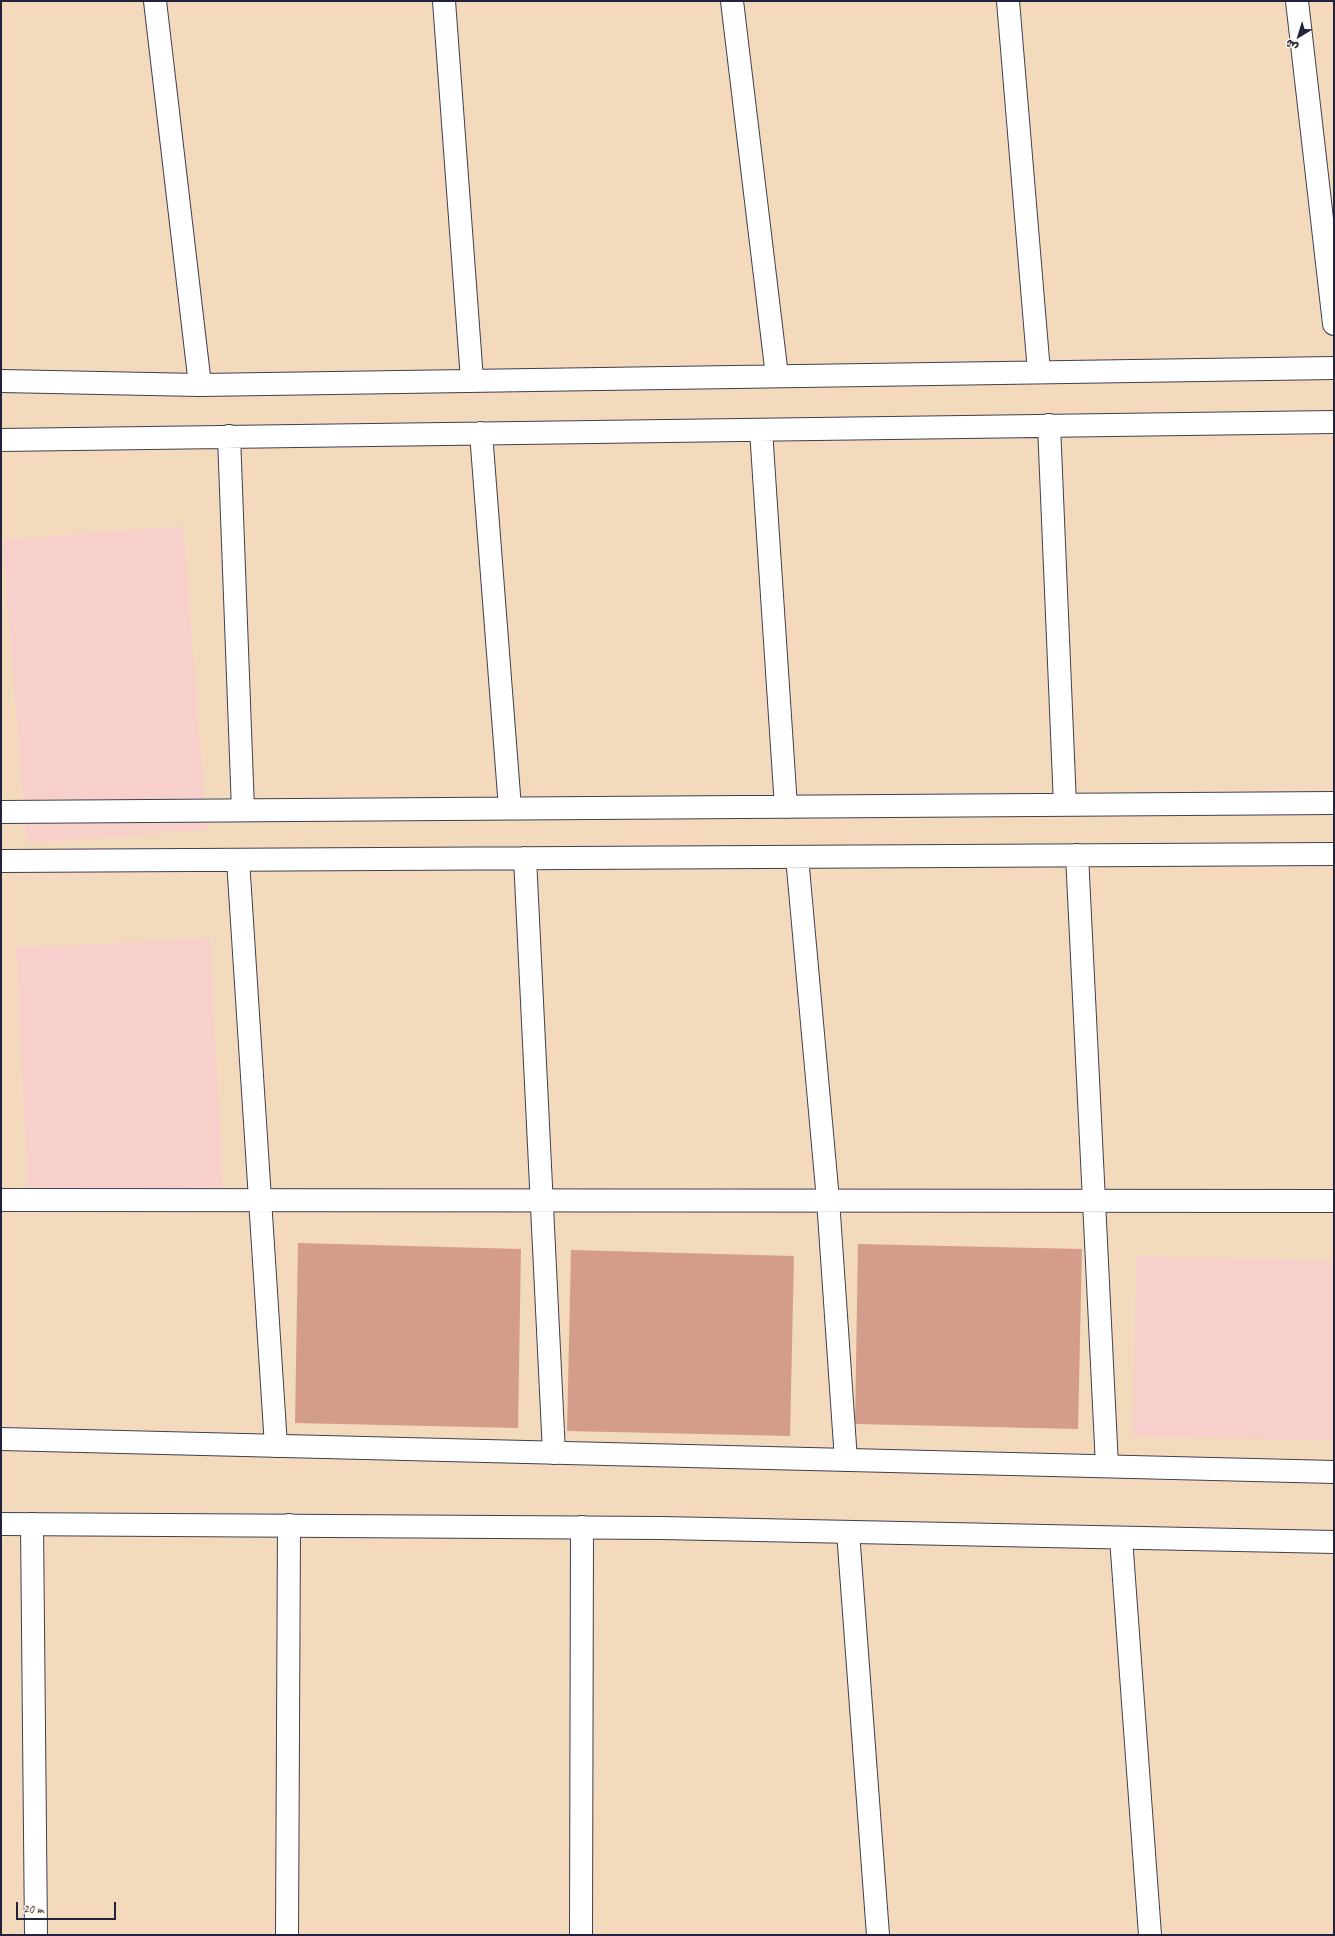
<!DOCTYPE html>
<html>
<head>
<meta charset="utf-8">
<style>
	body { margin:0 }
	#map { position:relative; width:1335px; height:1936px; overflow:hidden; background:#f4dabd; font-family:Caveat,"Playpen Sans Arabic",sans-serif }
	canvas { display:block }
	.frame { position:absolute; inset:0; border:2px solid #22223b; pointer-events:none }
	.north { position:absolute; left:1279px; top:16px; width:40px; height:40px; -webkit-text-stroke:3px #fcf5e5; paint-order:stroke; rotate:218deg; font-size:11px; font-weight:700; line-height:16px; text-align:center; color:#22223b }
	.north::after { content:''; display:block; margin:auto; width:14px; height:18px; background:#22223b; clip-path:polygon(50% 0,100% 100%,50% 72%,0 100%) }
	.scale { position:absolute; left:16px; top:1902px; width:100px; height:18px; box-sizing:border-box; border:2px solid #22223b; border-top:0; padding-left:5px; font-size:12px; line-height:14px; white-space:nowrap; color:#22223b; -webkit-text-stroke:3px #fcf5e5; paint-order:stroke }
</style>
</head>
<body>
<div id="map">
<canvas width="1335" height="1936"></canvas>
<div class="frame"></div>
<div class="north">ش</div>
<div class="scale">20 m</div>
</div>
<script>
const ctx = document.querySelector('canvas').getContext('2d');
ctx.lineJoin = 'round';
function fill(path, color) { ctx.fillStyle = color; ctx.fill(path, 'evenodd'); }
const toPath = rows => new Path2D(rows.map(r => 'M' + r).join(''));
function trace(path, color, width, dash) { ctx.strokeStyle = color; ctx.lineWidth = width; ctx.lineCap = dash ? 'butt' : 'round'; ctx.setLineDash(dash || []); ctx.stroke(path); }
fill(toPath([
	[183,526,207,830,27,843,2,540],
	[210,938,223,1188,28,1197,16,948],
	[1136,1256,1334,1261,1334,1441,1133,1436]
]), '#f7d0cb');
fill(toPath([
	[298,1243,521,1249,518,1428,295,1423],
	[858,1244,1082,1249,1078,1429,855,1424],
	[571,1250,794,1256,790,1436,567,1431]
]), '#d49d8b');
const street = toPath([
	[155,1,200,385],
	[444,1,472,380],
	[732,1,777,376],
	[1008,1,1039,372],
	[1297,1,1334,324],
	[1,381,200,385,1334,368],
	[1049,425,1065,805],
	[761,430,786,807],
	[481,433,510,808],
	[229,436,243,810],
	[1,440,1334,422],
	[1,812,1334,803],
	[1077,855,1107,1466],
	[797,857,828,1200,846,1460],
	[525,858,554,1453],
	[238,860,276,1446],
	[1,861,1334,854],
	[1,1200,1334,1201],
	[32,1524,36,1935],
	[848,1532,878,1935],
	[1121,1538,1150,1935],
	[287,1935,289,1525],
	[581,1935,582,1527]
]);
const secondary = toPath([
	[1,1439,1334,1472],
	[1,1524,662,1528,1334,1542]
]);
trace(street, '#423e4e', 24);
trace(secondary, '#423e4e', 24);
trace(street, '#fff', 22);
trace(secondary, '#fff', 22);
</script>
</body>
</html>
